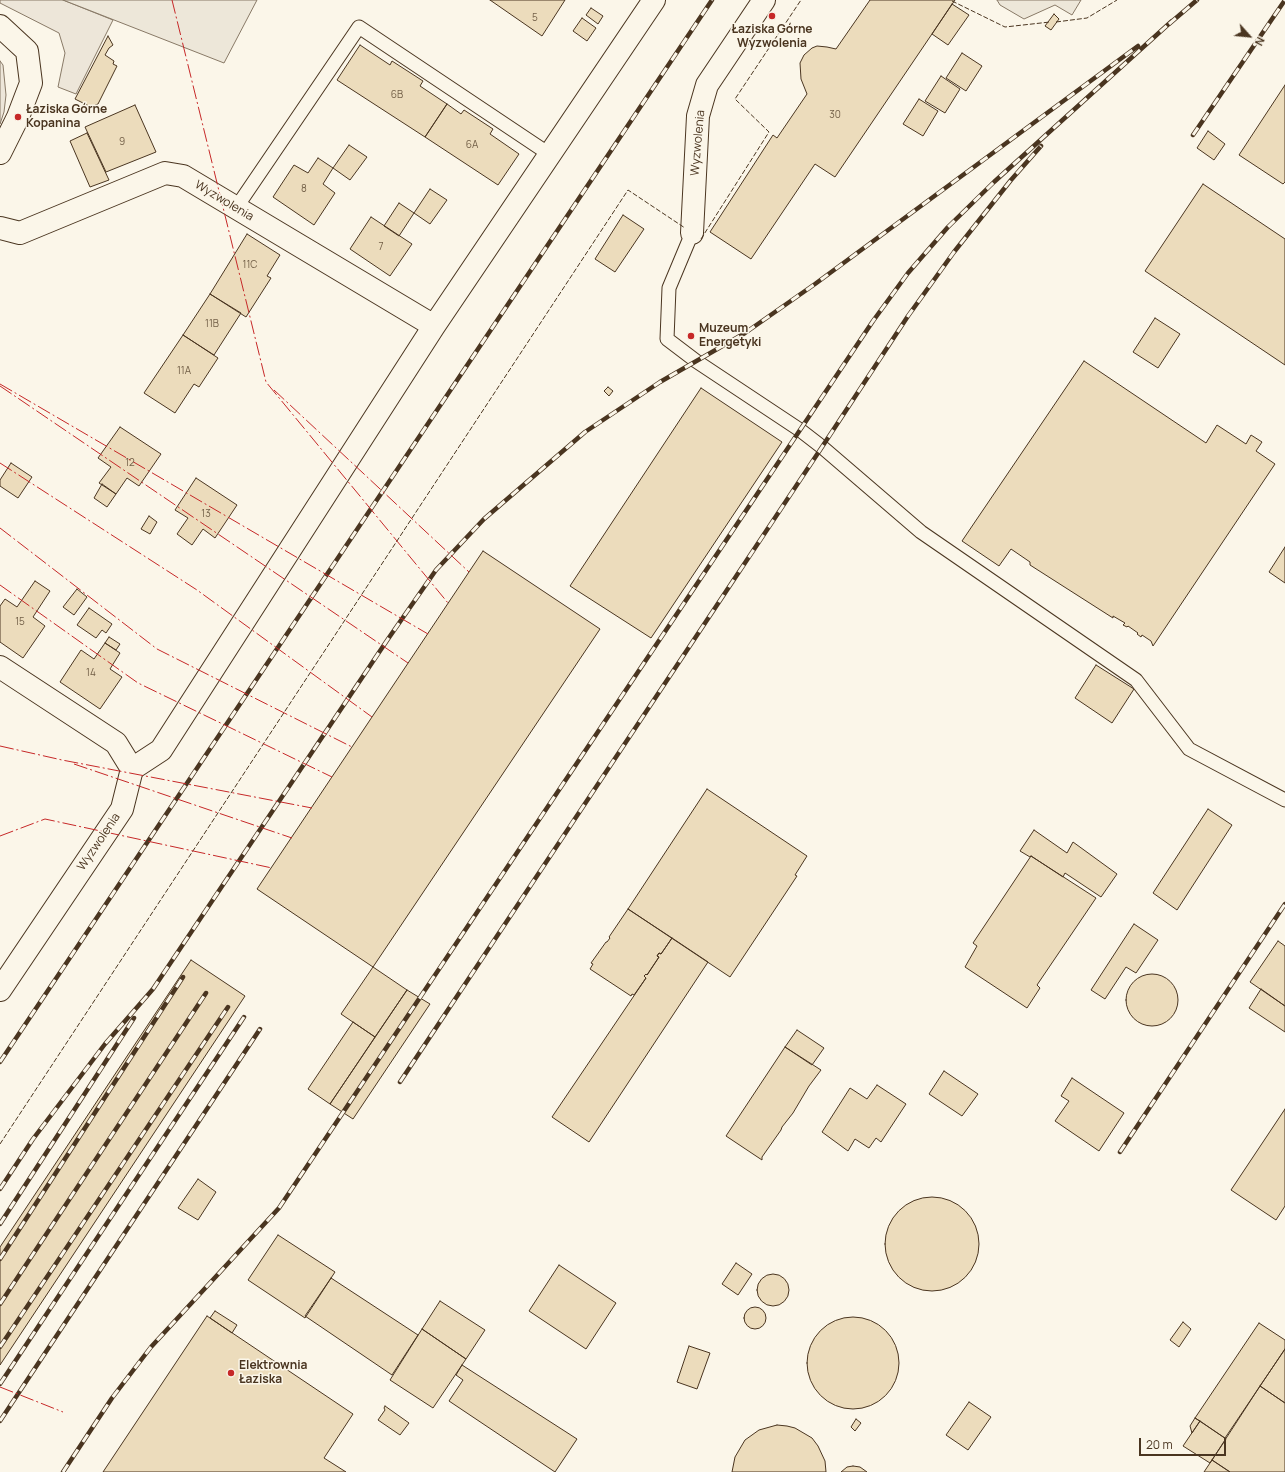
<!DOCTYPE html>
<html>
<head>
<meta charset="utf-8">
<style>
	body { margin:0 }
	#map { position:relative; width:1285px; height:1472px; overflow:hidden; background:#fbf6e9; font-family:Manrope,sans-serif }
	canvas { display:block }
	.north { position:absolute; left:1229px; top:16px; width:40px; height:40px; -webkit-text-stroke:3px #fbf6e9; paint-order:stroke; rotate:117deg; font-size:11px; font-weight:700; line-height:16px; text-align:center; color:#4a3520 }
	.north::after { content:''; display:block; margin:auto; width:14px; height:18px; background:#4a3520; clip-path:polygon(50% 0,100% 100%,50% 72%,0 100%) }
	.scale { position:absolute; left:1139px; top:1438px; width:87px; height:18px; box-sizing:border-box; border:2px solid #4a3520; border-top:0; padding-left:5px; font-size:12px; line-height:14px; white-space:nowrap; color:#4a3520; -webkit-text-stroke:3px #fbf6e9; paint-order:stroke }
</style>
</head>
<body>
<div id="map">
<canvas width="1285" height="1472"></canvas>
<div class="north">N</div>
<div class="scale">20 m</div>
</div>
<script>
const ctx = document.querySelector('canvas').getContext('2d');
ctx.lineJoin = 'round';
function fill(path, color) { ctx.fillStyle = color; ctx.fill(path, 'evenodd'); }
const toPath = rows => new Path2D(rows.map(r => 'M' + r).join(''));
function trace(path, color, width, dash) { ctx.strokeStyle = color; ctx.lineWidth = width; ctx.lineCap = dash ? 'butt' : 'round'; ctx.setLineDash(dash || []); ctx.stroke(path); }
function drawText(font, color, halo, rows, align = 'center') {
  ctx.font = font + ' Manrope,sans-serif'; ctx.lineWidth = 3; ctx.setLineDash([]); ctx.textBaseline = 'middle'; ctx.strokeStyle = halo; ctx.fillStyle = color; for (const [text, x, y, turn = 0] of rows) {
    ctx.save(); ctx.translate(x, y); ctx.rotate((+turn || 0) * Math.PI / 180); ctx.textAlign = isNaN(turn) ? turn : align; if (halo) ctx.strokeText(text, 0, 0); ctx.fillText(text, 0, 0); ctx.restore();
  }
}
const green = toPath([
	[0,0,63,0,113,20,76,94,58,87,65,53,59,33,0,3,0,0],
	[0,61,3,65,6,95,4,112,0,124,0,61]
]);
fill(green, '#ede6d9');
trace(green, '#887966', 1);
const parking = toPath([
	[63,0,257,0,224,63,63,0],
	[997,0,1081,0,1072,15,1055,5,1024,19,1000,5,997,0]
]);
fill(parking, '#ede7d9');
trace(parking, '#887966', 1);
const building = toPath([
	[490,0,565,0,542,36,490,0],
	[870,0,955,0,835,177,815,164,751,259,710,232,773,135,777,138,807,94,801,79,800,63,804,55,812,48,817,46,827,47,836,49,870,0],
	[952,4,969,15,948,45,932,34,952,4],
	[591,8,603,16,598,24,586,15,591,8],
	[1054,14,1059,19,1051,30,1045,26,1054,14],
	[582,18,596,28,587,41,573,31,582,18],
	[108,36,113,45,109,48,105,55,114,61,113,64,117,66,98,104,91,107,75,99,108,36],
	[360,45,390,65,392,61,423,81,420,86,447,104,425,137,337,80,360,45],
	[962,53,982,66,966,91,946,78,962,53],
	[941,76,960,89,945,113,925,101,941,76],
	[1285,85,1285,182,1283,184,1239,155,1285,85],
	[919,99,938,111,923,136,903,124,919,99],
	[447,104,461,114,464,110,493,129,490,134,519,154,498,185,425,137,447,104],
	[135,105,156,152,106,172,85,127,135,105],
	[1208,131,1225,144,1214,160,1197,148,1208,131],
	[87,133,109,180,90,187,70,141,87,133],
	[349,145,367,157,350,180,333,168,349,145],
	[318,158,333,168,323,184,335,193,314,225,273,197,294,165,308,173,318,158],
	[1203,184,1285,239,1285,365,1145,271,1203,184],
	[430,189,447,200,430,224,414,213,430,189],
	[399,203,414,213,399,236,384,226,399,203],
	[623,215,644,229,615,272,595,259,623,215],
	[371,217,412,244,390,276,350,249,371,217],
	[247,234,280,255,267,276,271,278,246,317,210,294,247,234],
	[210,294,241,313,214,355,183,335,210,294],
	[1155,318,1180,334,1158,368,1133,352,1155,318],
	[183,335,218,358,199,387,194,384,175,413,144,393,183,335],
	[1084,361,1206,443,1217,425,1246,444,1251,435,1262,442,1256,451,1275,464,1153,646,1151,641,1142,635,1141,637,1137,634,1138,633,1128,626,1127,627,1123,625,1125,623,1113,616,1113,618,1030,565,1030,562,1011,549,999,566,962,541,1084,361],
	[608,387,613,391,609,396,604,391,608,387],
	[701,388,782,442,651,638,570,586,701,388],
	[120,427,161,454,139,486,127,478,116,494,99,483,111,467,98,458,120,427],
	[11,463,32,477,18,498,0,486,0,480,11,463],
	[196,478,237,505,215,538,203,529,192,545,177,534,188,518,175,510,196,478],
	[102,484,116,494,107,507,94,498,102,484],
	[149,516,157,522,150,534,141,529,149,516],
	[1285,547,1285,583,1269,572,1285,547],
	[483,551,600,629,373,967,257,889,483,551],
	[35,581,50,591,33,617,45,626,23,658,0,642,0,606,5,599,17,607,35,581],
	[77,589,87,597,74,615,63,607,77,589],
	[89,608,112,624,106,633,102,630,96,638,77,625,89,608],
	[109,637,120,644,116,650,105,643,109,637],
	[105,643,120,653,110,669,122,677,100,709,60,682,81,650,94,659,105,643],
	[1096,665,1134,689,1112,723,1075,698,1096,665],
	[707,789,807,856,795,875,797,876,730,977,628,909,707,789],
	[1208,809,1232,825,1177,910,1153,893,1208,809],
	[1034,830,1067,853,1073,842,1117,874,1101,897,1065,873,1063,877,1031,856,1030,857,1020,851,1034,830],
	[1031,856,1096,898,1037,985,1040,988,1027,1008,965,967,977,946,973,943,1031,856],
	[628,909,672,938,661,954,659,953,657,956,659,957,647,975,646,974,644,976,646,978,634,995,632,994,631,996,590,969,593,964,591,963,606,942,607,942,610,938,609,937,628,909],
	[1134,924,1158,940,1136,973,1126,967,1105,999,1091,990,1134,924],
	[672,938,708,962,589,1142,552,1117,646,978,644,976,646,974,647,975,659,957,657,956,659,953,661,954,672,938],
	[1278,941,1285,946,1285,1006,1250,982,1278,941],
	[191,960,245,996,0,1365,0,1247,191,960],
	[373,967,407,990,375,1037,341,1014,373,967],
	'1126 1000a26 26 0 1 1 52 0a26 26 0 1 1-52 0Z',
	[1261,989,1285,1006,1285,1032,1249,1008,1261,989],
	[407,990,430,1004,353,1119,330,1104,407,990],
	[353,1022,375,1037,330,1104,308,1089,353,1022],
	[797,1030,824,1048,812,1065,785,1047,797,1030],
	[785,1047,821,1070,809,1086,793,1113,782,1127,781,1130,762,1157,762,1160,726,1136,785,1047],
	[944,1071,978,1094,962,1116,929,1094,944,1071],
	[1072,1078,1124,1113,1099,1151,1055,1121,1069,1101,1061,1096,1072,1078],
	[877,1085,906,1104,881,1142,876,1138,869,1148,855,1139,848,1151,822,1132,850,1088,867,1099,877,1085],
	[1285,1109,1285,1206,1276,1220,1231,1190,1285,1109],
	[198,1179,216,1192,198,1220,178,1208,198,1179],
	'885 1244a47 47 0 1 1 94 0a47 47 0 1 1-94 0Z',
	[278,1235,335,1272,305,1318,248,1280,278,1235],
	[736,1263,752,1274,738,1295,722,1284,736,1263],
	[559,1265,616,1303,586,1349,529,1311,559,1265],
	'757 1290a16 16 0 1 1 32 0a16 16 0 1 1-32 0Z',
	[331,1278,418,1335,392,1375,305,1316,331,1278],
	[440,1301,485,1330,466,1359,422,1329,440,1301],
	'744 1318a11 11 0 1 1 22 0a11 11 0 1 1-22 0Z',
	[215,1311,237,1325,232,1333,210,1318,215,1311],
	[207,1316,353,1414,324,1458,346,1472,103,1472,207,1316],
	'807 1363a46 46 0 1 1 92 0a46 46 0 1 1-92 0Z',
	[1183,1322,1191,1329,1179,1347,1170,1340,1183,1322],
	[1259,1323,1285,1340,1285,1349,1225,1438,1195,1418,1259,1323],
	[422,1329,466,1359,433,1408,390,1380,422,1329],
	[689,1346,710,1353,697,1389,677,1382,689,1346],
	[1285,1349,1285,1403,1260,1386,1285,1349],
	[462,1365,577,1439,555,1472,449,1401,463,1380,456,1375,462,1365],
	[1260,1386,1285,1403,1285,1472,1230,1472,1212,1460,1260,1386],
	[969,1402,991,1417,968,1450,946,1435,969,1402],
	[385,1406,409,1423,400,1435,378,1420,385,1410,384,1408,385,1406],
	[1195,1418,1200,1421,1192,1433,1190,1426,1195,1418],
	[856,1419,861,1423,855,1431,851,1427,856,1419],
	[1200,1421,1226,1439,1210,1463,1183,1446,1200,1421],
	[777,1425,787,1426,795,1428,812,1438,818,1446,825,1461,826,1472,732,1472,735,1457,745,1440,759,1430,777,1425],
	[1212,1460,1230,1472,1204,1472,1212,1460],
	[853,1466,860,1467,867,1472,841,1472,847,1467,853,1466]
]);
fill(building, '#ecdcbc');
trace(building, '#4a3520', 1);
const lane = toPath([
	[236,208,359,27,549,154],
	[692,233,669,288,667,339,696,361,800,430,822,447,921,532,1136,680,1189,749,1285,800]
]);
const street = toPath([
	[0,26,27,51,31,83,18,117,0,153],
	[0,228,20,233,165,173,183,176,434,326],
	[692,233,698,116,707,85,764,0],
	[132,769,161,750,434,326,654,0]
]);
const secondary = toPath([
	[0,667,116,743,132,769,122,809,0,990]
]);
trace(lane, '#4a3520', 15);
trace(street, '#4a3520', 24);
trace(secondary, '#4a3520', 24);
trace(lane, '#fbf6e9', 13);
trace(street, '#fbf6e9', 22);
trace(secondary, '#fbf6e9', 22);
const rail = toPath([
	[1169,24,1197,0],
	[1193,135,1285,0],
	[0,1062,712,0],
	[400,1082,822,447,908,316,954,252,1011,180,1041,146],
	[1120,1152,1285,904],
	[0,1189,33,1139,105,1044,153,989,388,639,436,570,484,519,585,432,660,382,745,333,815,284,1138,46],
	[0,1224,134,1018],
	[0,1259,183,977],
	[0,1304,206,993],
	[0,1347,228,1007],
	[0,1384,244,1017],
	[0,1421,260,1029],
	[63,1472,112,1398,151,1347,279,1208,873,321,908,273,948,227,994,182,1172,21]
]);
trace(rail, '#4a3520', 4.5);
trace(rail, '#fbf6e9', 3, [9]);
trace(toPath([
	[952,1,1005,27,1050,22],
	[1056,22,1087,18,1117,0],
	[701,239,769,132,735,99,801,0],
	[0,1144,628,190,685,228]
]), '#4a3520', 1, [5, 2]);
trace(toPath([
	[172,0,266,382,448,603],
	[0,384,428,634],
	[0,386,408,663],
	[274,390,469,572],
	[0,463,197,590,372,717],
	[0,528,157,649,352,747],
	[0,585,138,683,332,777],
	[0,746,62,760,312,808],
	[74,764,292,838],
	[0,836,45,819,272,868],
	[0,1387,63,1412]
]), '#c62828', 1, [14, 3, 2, 3]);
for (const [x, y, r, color] of [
	[772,16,4,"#c62828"],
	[18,117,4,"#c62828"],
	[691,336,4,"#c62828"],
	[231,1373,4,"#c62828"]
]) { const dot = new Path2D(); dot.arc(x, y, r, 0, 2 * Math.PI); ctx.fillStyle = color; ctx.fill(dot); trace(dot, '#fbf6e9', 1.5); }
drawText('10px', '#725f47', null, [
	["5",535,18],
	["6B",397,95],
	["30",835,115],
	["9",122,142],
	["6A",472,145],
	["8",304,189],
	["7",381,247],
	["11C",250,265],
	["11B",212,324],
	["11A",184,371],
	["12",130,463],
	["13",206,514],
	["15",20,622],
	["14",91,673]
]);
drawText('bold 12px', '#4a3520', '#fbf6e9', [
	["Łaziska Górne",772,30,"center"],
	["Wyzwolenia",772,44,"center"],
	["Łaziska Górne",26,110],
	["Kopanina",26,124],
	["Muzeum",699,329],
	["Energetyki",699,343],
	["Elektrownia",239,1366],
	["Łaziska",239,1380]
], 'left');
drawText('12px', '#4a3520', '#fbf6e9', [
	["Wyzwolenia",698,143,-85],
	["Wyzwolenia",224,201,31],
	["Wyzwolenia",99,842,-56]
]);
</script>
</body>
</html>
